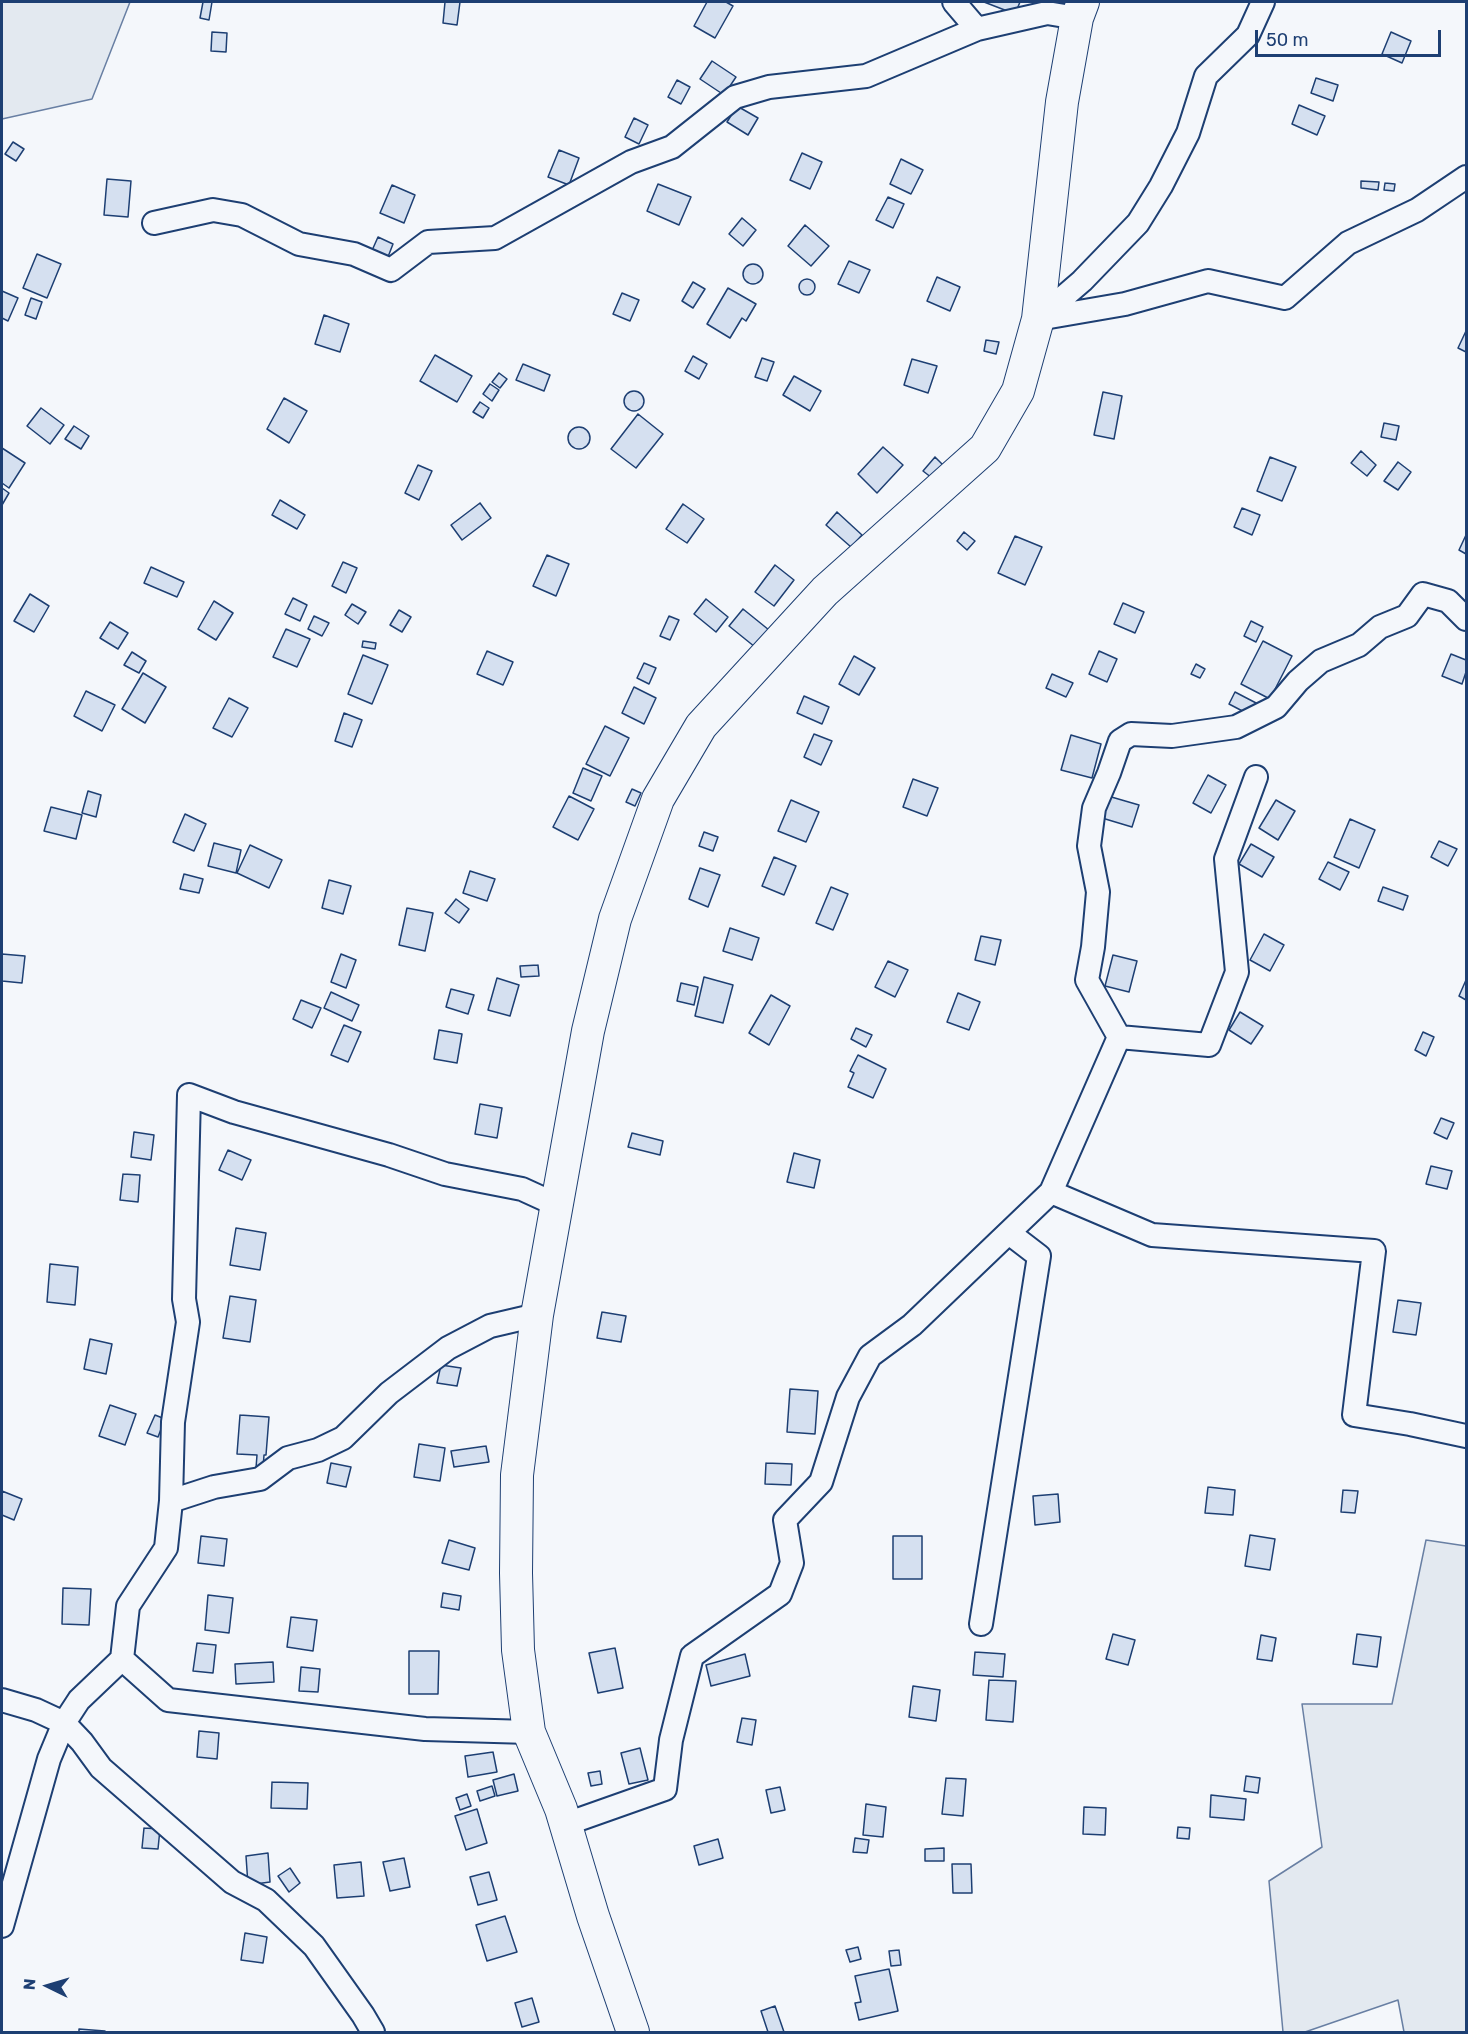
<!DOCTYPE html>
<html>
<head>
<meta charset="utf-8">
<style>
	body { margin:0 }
	#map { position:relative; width:1468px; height:2034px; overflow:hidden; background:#f4f7fb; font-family:Rubik,sans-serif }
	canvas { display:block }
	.frame { position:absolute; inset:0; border:3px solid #1d3f73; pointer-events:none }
	.north { position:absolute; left:18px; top:1956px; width:60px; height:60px; -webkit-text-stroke:4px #f4f7fb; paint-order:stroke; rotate:275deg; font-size:16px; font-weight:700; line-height:24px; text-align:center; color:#1d3f73 }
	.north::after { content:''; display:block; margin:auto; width:21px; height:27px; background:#1d3f73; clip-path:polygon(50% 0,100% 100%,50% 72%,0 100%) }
	.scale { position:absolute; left:1255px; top:30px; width:186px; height:27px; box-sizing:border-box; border:3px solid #1d3f73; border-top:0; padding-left:8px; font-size:18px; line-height:21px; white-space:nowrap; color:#1d3f73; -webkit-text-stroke:4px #f4f7fb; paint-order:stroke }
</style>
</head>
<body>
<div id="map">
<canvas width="1468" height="2034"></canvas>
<div class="frame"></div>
<div class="north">N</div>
<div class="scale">50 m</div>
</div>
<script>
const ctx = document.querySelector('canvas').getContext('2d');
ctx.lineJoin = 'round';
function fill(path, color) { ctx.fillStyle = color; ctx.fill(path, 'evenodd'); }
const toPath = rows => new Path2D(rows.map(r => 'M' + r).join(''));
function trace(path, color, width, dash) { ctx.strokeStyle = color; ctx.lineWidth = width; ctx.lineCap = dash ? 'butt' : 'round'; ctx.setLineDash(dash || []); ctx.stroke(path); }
const green = toPath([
	[2,2,130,2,92,99,2,119,2,2],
	[1426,1540,1466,1546,1466,2032,1404,2032,1398,2000,1305,2032,1283,2032,1269,1881,1322,1847,1302,1704,1392,1704,1426,1540]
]);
fill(green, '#e3e9f0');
trace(green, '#687fa3', 1.5);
const building = toPath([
	[203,2,212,2,209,20,200,18,203,2],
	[445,2,460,2,457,25,443,23,445,2],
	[707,2,726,2,733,6,715,38,694,26,707,2],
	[984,2,1020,2,1015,14,984,2],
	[212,32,227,33,226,52,211,51,212,32],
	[1391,32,1411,41,1402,63,1382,54,1391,32],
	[712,61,736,77,724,95,700,79,712,61],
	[1316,78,1338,85,1333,101,1311,93,1316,78],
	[677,80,690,87,681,104,668,97,677,80],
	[1299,105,1325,116,1317,135,1292,124,1299,105],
	[737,106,758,118,748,135,727,122,737,106],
	[634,118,648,125,639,144,625,137,634,118],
	[13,142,24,149,16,161,5,154,13,142],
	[559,150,579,158,569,185,548,177,559,150],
	[802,153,822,162,810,189,790,180,802,153],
	[901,159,923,170,911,194,890,184,901,159],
	[107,179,131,181,128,217,104,215,107,179],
	[1361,181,1379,182,1378,190,1361,188,1361,181],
	[1385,183,1395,184,1394,191,1384,190,1385,183],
	[658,184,691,197,679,225,647,211,658,184],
	[392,185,415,195,404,223,380,213,392,185],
	[888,197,904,204,893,228,876,220,888,197],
	[742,218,756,230,743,246,729,234,742,218],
	[805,225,829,246,811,266,788,246,805,225],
	[378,237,393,244,386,262,370,255,378,237],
	[37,254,61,264,47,298,23,288,37,254],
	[849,261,870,270,859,293,838,284,849,261],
	'743 274a10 10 0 1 1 20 0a10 10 0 1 1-20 0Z',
	[937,277,960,287,950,311,927,301,937,277],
	'799 287a8 8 0 1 1 16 0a8 8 0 1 1-16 0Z',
	[693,282,705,289,693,308,682,301,693,282],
	[728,288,756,304,746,321,742,318,730,338,707,324,728,288],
	[2,291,18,298,8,321,2,318,2,291],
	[622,293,639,300,630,321,613,314,622,293],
	[31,298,42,302,36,319,25,315,31,298],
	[324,315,349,324,340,352,315,344,324,315],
	[1466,331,1466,352,1458,348,1466,331],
	[986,340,999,342,996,354,984,351,986,340],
	[435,355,472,376,457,402,420,381,435,355],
	[693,356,707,364,699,379,685,371,693,356],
	[762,358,774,362,767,381,755,377,762,358],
	[912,359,937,366,928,393,904,385,912,359],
	[523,364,550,375,544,391,516,380,523,364],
	[499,373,507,379,500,388,492,382,499,373],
	[794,376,821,391,810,411,783,395,794,376],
	[490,384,499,390,492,401,483,394,490,384],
	'624 401a10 10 0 1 1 20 0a10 10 0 1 1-20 0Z',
	[1103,392,1122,396,1114,439,1094,435,1103,392],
	[284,398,307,411,289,443,267,429,284,398],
	[480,402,489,408,483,418,473,412,480,402],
	[41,408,64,425,50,444,27,426,41,408],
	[638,414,663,434,636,468,611,449,638,414],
	[1384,423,1399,426,1396,440,1381,437,1384,423],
	[74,426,89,436,81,449,65,439,74,426],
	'568 438a11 11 0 1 1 22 0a11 11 0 1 1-22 0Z',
	[883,447,903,465,877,493,858,474,883,447],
	[2,448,25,463,9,488,2,483,2,448],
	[1361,451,1376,465,1367,476,1351,463,1361,451],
	[935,457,944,466,932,478,923,471,935,457],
	[1270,457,1296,467,1282,501,1257,491,1270,457],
	[1398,462,1411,472,1398,490,1384,481,1398,462],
	[418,465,432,471,419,500,405,493,418,465],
	[2,488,9,493,2,505,2,488],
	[280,500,305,515,297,529,272,515,280,500],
	[480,503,491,518,462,540,451,525,480,503],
	[683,504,704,519,687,543,666,529,683,504],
	[1242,508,1260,515,1252,535,1234,527,1242,508],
	[837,512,862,535,851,547,826,525,837,512],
	[964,532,975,541,967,550,957,541,964,532],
	[1466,535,1466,554,1459,550,1466,535],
	[1015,536,1042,547,1025,585,998,573,1015,536],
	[547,555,569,564,556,596,533,586,547,555],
	[343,562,357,568,346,593,332,586,343,562],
	[775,565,794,580,774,606,755,592,775,565],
	[151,567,184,582,177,597,144,583,151,567],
	[30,594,49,606,34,632,14,621,30,594],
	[293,598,307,605,300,621,285,614,293,598],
	[706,599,728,617,716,632,694,614,706,599],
	[214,601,233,613,216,640,198,629,214,601],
	[1123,603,1144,612,1135,633,1114,624,1123,603],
	[352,604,366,612,358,624,345,615,352,604],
	[743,609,769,630,755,647,729,626,743,609],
	[399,610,411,617,402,632,390,625,399,610],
	[314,616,329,623,322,636,308,629,314,616],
	[669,616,679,620,670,640,660,636,669,616],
	[1251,621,1263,627,1256,642,1244,636,1251,621],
	[110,622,128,633,118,649,100,638,110,622],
	[286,629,310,639,297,667,273,657,286,629],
	[363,641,376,643,375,649,362,647,363,641],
	[1263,641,1292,656,1270,699,1241,684,1263,641],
	[487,651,513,662,503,685,477,674,487,651],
	[1099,651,1117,659,1107,682,1089,674,1099,651],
	[132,652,146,661,139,673,124,665,132,652],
	[1451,654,1466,660,1466,672,1462,684,1442,676,1451,654],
	[363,655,388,665,372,704,348,694,363,655],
	[854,656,875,668,859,695,839,684,854,656],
	[644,663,656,668,649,684,637,678,644,663],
	[1196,664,1205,669,1200,678,1191,674,1196,664],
	[143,673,166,687,145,723,122,709,143,673],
	[1052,674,1073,683,1066,697,1046,688,1052,674],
	[634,687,656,698,644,724,622,713,634,687],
	[86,691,115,705,102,731,74,716,86,691],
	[1235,692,1258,704,1252,716,1229,704,1235,692],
	[804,696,829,707,822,724,797,713,804,696],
	[229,698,248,708,232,737,213,728,229,698],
	[344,713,362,720,352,747,335,741,344,713],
	[605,726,629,738,610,776,586,764,605,726],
	[814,734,832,741,821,765,804,757,814,734],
	[1071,735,1101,744,1092,778,1061,770,1071,735],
	[583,768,602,776,591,801,573,793,583,768],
	[1208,775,1226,785,1211,813,1193,803,1208,775],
	[913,779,938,788,927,816,903,807,913,779],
	[632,789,641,793,635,806,626,802,632,789],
	[88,791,101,795,96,817,82,813,88,791],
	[569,796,594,809,578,840,553,827,569,796],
	[1108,796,1139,805,1132,827,1102,818,1108,796],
	[791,800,819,812,806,842,778,831,791,800],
	[1276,800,1295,811,1278,840,1259,828,1276,800],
	[51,807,82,815,76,839,44,831,51,807],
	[185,814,206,824,194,851,173,842,185,814],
	[1350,819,1375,830,1359,868,1334,857,1350,819],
	[704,832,718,837,713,851,699,846,704,832],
	[1439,841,1457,849,1448,866,1431,857,1439,841],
	[214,843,241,850,236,873,208,866,214,843],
	[1251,844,1274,857,1262,877,1239,864,1251,844],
	[250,845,282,860,269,888,237,873,250,845],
	[774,857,796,866,784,895,762,886,774,857],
	[1328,862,1349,872,1340,890,1319,879,1328,862],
	[700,868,720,875,708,907,689,899,700,868],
	[470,871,495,879,487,901,463,893,470,871],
	[184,874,203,879,199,893,180,889,184,874],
	[329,880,351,886,343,914,322,908,329,880],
	[831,887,848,894,833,930,816,923,831,887],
	[1383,887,1408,896,1403,910,1378,901,1383,887],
	[456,899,469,909,459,923,445,913,456,899],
	[407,908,433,913,425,951,399,945,407,908],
	[730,928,759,938,752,960,723,951,730,928],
	[1264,934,1284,945,1270,971,1250,960,1264,934],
	[981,936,1001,940,995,965,975,960,981,936],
	[2,954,25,956,22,983,2,981,2,954],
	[341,954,356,960,346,988,331,982,341,954],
	[1113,955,1137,961,1129,992,1105,986,1113,955],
	[888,961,908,970,895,997,875,987,888,961],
	[538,965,539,976,521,977,520,966,538,965],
	[704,977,733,985,723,1023,695,1016,704,977],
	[497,978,519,985,510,1016,488,1010,497,978],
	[1466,980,1466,1000,1459,996,1466,980],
	[681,983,698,987,694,1005,677,1001,681,983],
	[451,989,474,995,468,1014,446,1007,451,989],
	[331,992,359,1005,352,1021,324,1008,331,992],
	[958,993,980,1002,969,1030,947,1022,958,993],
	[771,995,790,1006,769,1045,749,1033,771,995],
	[301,1000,321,1008,312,1028,293,1019,301,1000],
	[1240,1012,1263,1026,1251,1044,1229,1030,1240,1012],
	[344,1025,361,1032,348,1062,331,1055,344,1025],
	[856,1028,872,1035,866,1047,851,1039,856,1028],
	[439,1030,462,1034,457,1063,434,1059,439,1030],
	[1423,1032,1434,1037,1426,1056,1415,1050,1423,1032],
	[858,1055,886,1069,873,1098,848,1087,854,1073,850,1071,858,1055],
	[480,1104,502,1108,497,1138,475,1134,480,1104],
	[1441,1118,1454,1123,1447,1139,1434,1133,1441,1118],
	[134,1132,154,1135,151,1160,131,1157,134,1132],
	[632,1133,663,1141,660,1155,628,1147,632,1133],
	[228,1150,251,1160,242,1180,219,1170,228,1150],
	[794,1153,820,1160,814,1188,787,1182,794,1153],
	[1431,1166,1452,1171,1447,1189,1426,1184,1431,1166],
	[123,1174,140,1175,138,1202,120,1200,123,1174],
	[236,1228,266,1233,260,1270,230,1265,236,1228],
	[50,1264,78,1267,75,1305,47,1302,50,1264],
	[230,1296,256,1300,250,1342,223,1338,230,1296],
	[1398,1300,1421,1303,1416,1335,1393,1332,1398,1300],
	[602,1312,626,1316,621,1342,597,1338,602,1312],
	[90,1339,112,1344,106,1374,84,1369,90,1339],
	[441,1365,461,1368,457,1386,437,1383,441,1365],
	[790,1389,818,1391,815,1434,787,1432,790,1389],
	[110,1405,136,1414,125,1445,99,1436,110,1405],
	[155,1415,165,1419,158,1437,147,1433,155,1415],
	[240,1415,269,1417,266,1455,264,1455,263,1469,256,1468,257,1455,237,1454,240,1415],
	[419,1444,445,1448,440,1481,414,1477,419,1444],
	[486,1446,489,1462,454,1467,451,1451,486,1446],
	[331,1463,351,1467,346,1487,327,1483,331,1463],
	[766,1463,792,1464,791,1485,765,1484,766,1463],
	[1208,1487,1235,1490,1233,1515,1205,1513,1208,1487],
	[1343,1490,1358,1491,1355,1513,1341,1512,1343,1490],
	[2,1491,22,1499,14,1520,2,1515,2,1491],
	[1058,1494,1060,1522,1035,1525,1033,1496,1058,1494],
	[1250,1535,1275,1539,1270,1570,1245,1566,1250,1535],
	[201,1536,227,1539,224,1566,198,1563,201,1536],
	[893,1536,922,1536,922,1579,893,1579,893,1536],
	[449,1540,475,1548,469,1570,442,1563,449,1540],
	[63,1588,91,1589,89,1625,62,1624,63,1588],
	[443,1593,461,1596,459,1610,441,1607,443,1593],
	[208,1595,233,1598,229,1633,205,1630,208,1595],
	[291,1617,317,1620,313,1651,287,1647,291,1617],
	[1113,1634,1135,1640,1128,1665,1106,1659,1113,1634],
	[1357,1634,1381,1637,1377,1667,1353,1664,1357,1634],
	[1261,1635,1276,1638,1272,1661,1257,1659,1261,1635],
	[197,1643,216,1645,213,1673,193,1671,197,1643],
	[615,1648,623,1688,598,1693,589,1653,615,1648],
	[409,1651,439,1651,438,1694,409,1694,409,1651],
	[975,1652,1005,1654,1003,1677,973,1675,975,1652],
	[745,1654,750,1676,711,1686,706,1665,745,1654],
	[273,1662,274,1682,236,1684,235,1664,273,1662],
	[301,1667,320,1669,318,1692,299,1691,301,1667],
	[989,1680,1016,1681,1013,1722,986,1720,989,1680],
	[913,1686,940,1690,936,1721,909,1717,913,1686],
	[742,1718,756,1720,752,1745,737,1742,742,1718],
	[199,1731,219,1733,217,1759,197,1757,199,1731],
	[640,1748,648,1780,629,1784,621,1753,640,1748],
	[493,1752,497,1772,468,1777,465,1756,493,1752],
	[600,1771,602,1784,591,1786,588,1773,600,1771],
	[514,1774,518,1791,497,1796,493,1780,514,1774],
	[1246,1776,1260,1778,1258,1793,1244,1791,1246,1776],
	[946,1778,966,1779,963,1816,942,1814,946,1778],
	[272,1782,308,1783,307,1809,271,1808,272,1782],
	[492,1786,495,1796,480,1801,477,1791,492,1786],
	[780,1787,785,1810,771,1813,766,1790,780,1787],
	[467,1794,471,1806,460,1810,456,1798,467,1794],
	[1211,1795,1246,1799,1244,1820,1210,1817,1211,1795],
	[866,1804,886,1807,883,1837,863,1835,866,1804],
	[1084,1807,1106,1808,1105,1835,1083,1834,1084,1807],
	[477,1809,487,1843,466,1850,455,1816,477,1809],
	[1178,1827,1190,1828,1189,1839,1177,1838,1178,1827],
	[144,1828,160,1829,158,1849,142,1848,144,1828],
	[855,1838,869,1840,867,1853,853,1852,855,1838],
	[718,1839,723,1858,699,1865,694,1846,718,1839],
	[944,1848,944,1861,925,1861,925,1849,944,1848],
	[268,1853,270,1882,248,1885,246,1856,268,1853],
	[404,1858,410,1887,390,1891,383,1862,404,1858],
	[361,1862,364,1896,337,1898,334,1865,361,1862],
	[952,1864,971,1864,972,1893,953,1893,952,1864],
	[290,1868,300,1883,289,1892,278,1876,290,1868],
	[489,1872,497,1900,478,1905,470,1877,489,1872],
	[505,1916,517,1952,487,1961,476,1925,505,1916],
	[245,1933,267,1937,263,1963,241,1960,245,1933],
	[858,1947,861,1959,850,1962,846,1950,858,1947],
	[899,1950,901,1965,891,1966,889,1951,899,1950],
	[889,1969,898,2011,859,2020,855,2003,861,2002,855,1976,889,1969],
	[532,1998,539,2022,522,2027,515,2003,532,1998],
	[775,2006,784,2032,768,2032,761,2011,775,2006],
	[79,2029,105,2031,105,2032,79,2032,79,2029]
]);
fill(building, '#d5e0f0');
trace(building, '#1d3f73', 1.5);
const street = toPath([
	[954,2,977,29],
	[154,223,213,210,242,215,299,244,354,254,391,270,428,242,495,238,631,162,672,147,735,97,769,87,866,76,977,29,1047,13,1077,18],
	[1038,319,1125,304,1208,281,1285,298,1348,243,1417,210,1466,177],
	[1038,319,1082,281,1138,223,1161,186,1188,133,1206,76,1248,35,1263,2],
	[1119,1037,1087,980,1093,947,1098,892,1089,846,1094,808,1109,773,1120,741,1131,734,1172,736,1236,727,1276,707,1298,681,1321,661,1359,645,1380,627,1407,616,1423,594,1448,601,1466,619],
	[1051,1192,1152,1235,1374,1251,1354,1415,1410,1424,1466,1436],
	[171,1501,214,1487,260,1479,288,1458,318,1450,343,1438,389,1393,448,1348,490,1326,537,1315],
	[981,1624,1039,1256,1009,1233],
	[122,1659,168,1700,425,1729,529,1732],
	[2,1700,36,1710,64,1723,82,1742,101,1768,232,1882,266,1900,314,1946,363,2015,373,2032],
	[566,1824,665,1789,671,1740,692,1656,780,1594,792,1563,785,1520,821,1482,848,1397,870,1356,912,1325,1051,1192,1119,1037,1209,1045,1237,972,1226,859,1256,777],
	[2,1926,49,1759,64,1723,79,1700,122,1659,128,1606,166,1548,171,1501,173,1422,188,1322,184,1299,189,1095,234,1112,389,1155,445,1174,522,1189,557,1205]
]);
const secondary = toPath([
	[633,2032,593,1916,561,1809,529,1732,518,1650,516,1573,517,1475,537,1315,588,1031,615,919,658,799,701,726,825,591,985,448,1018,391,1038,319,1062,102,1077,18,1083,2]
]);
trace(street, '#1d3f73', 26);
trace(secondary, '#1d3f73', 34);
trace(street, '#f4f7fb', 22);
trace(secondary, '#f4f7fb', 32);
</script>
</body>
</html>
